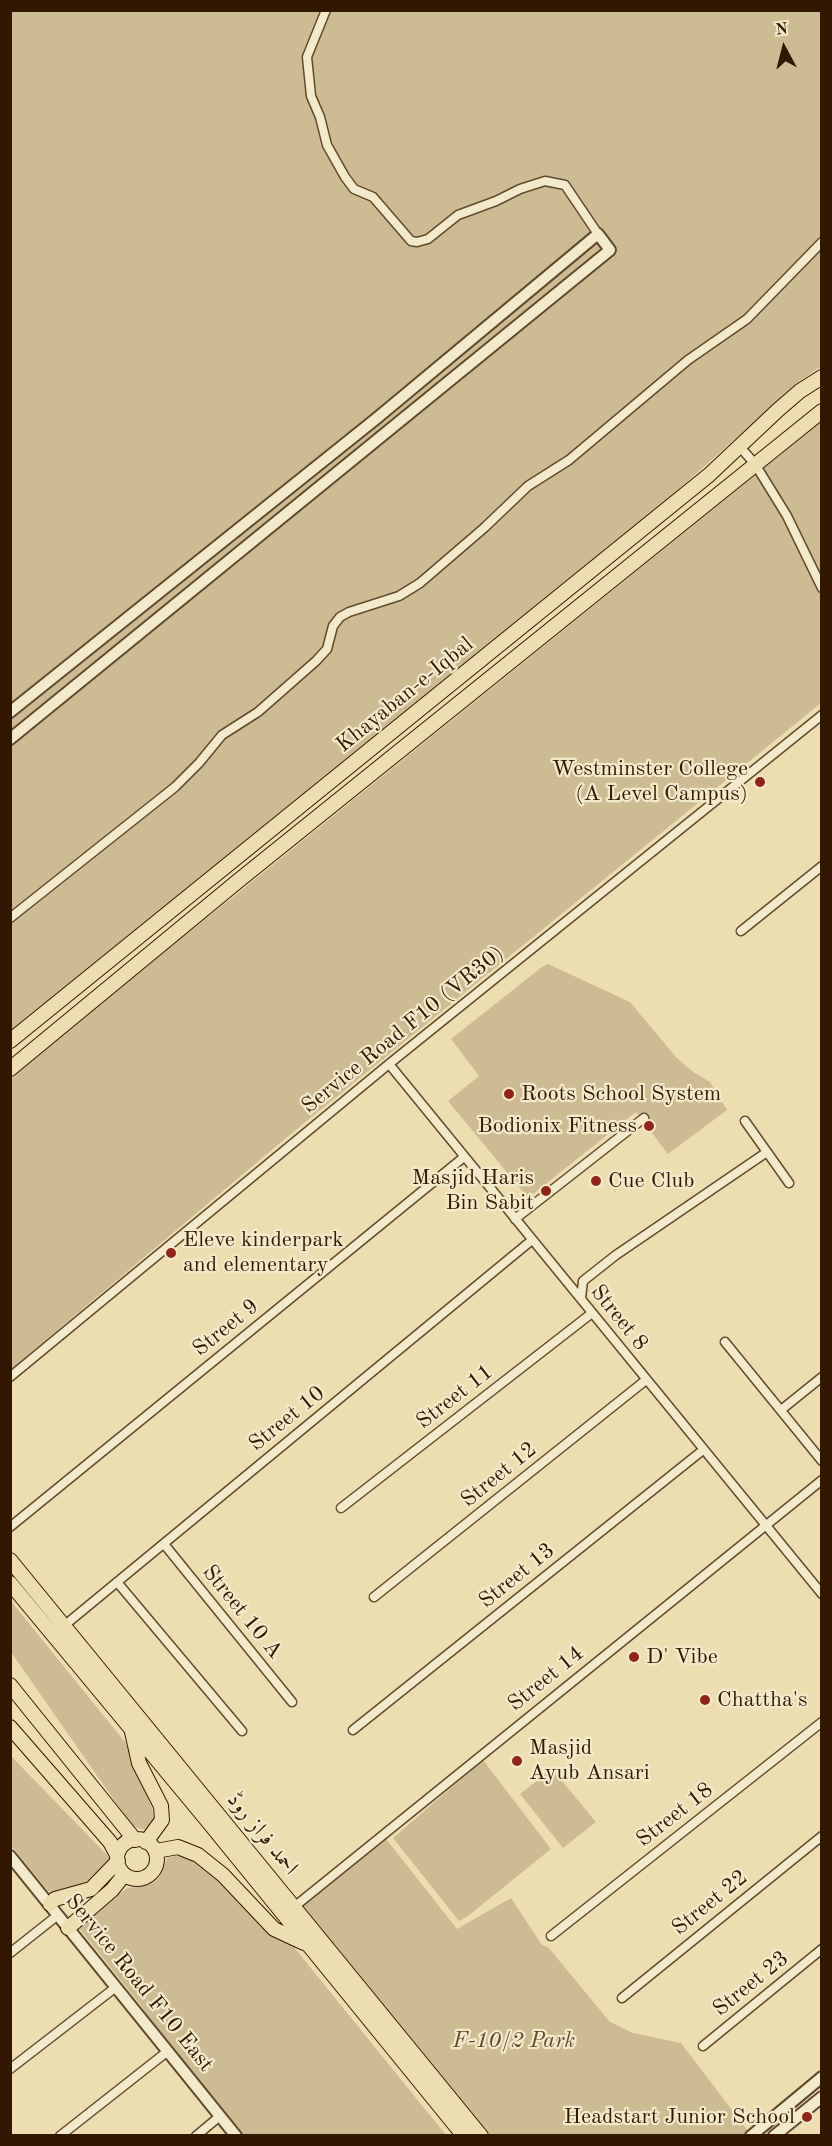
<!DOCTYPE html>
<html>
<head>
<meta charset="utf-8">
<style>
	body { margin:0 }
	#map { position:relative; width:832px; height:2146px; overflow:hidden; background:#eddeb1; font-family:"Old Standard TT",serif }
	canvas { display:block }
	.frame { position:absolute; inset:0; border:12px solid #321800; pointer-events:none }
	.north { position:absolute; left:754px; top:18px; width:60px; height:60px; -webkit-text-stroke:4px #f3eacc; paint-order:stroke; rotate:353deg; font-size:16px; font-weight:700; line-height:24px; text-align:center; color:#321800 }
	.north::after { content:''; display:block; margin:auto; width:21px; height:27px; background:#321800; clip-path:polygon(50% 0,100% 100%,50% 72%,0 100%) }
</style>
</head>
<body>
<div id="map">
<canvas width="832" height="2146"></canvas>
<div class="frame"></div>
<div class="north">N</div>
</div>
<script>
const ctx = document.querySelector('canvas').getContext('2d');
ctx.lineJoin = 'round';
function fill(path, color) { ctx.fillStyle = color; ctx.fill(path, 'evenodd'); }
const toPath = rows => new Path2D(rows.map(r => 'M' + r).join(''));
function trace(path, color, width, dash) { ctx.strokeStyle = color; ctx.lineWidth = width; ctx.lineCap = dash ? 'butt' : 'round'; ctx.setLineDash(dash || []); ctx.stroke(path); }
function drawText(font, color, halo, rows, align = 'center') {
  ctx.font = font + ' "Old Standard TT",Amiri,serif'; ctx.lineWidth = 4.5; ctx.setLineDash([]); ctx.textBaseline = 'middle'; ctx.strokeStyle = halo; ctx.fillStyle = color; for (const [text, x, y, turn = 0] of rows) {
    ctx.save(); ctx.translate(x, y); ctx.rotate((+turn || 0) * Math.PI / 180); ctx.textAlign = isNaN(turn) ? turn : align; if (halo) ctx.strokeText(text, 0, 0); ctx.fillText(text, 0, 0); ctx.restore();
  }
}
fill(toPath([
	[11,11,821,11,821,366,800,381,671,496,11,1031],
	[821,422,821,703,292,1133,11,1369,10,1073,233,897],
	[548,964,630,1002,676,1057,693,1072,710,1082,727,1110,668,1154,636,1112,528,1198,448,1101,479,1076,451,1039,542,967],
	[10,1600,125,1742,152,1808,154,1819,152,1824,145,1830,132,1826,11,1652],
	[10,1755,112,1860,90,1884,54,1892,48,1891,11,1845],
	[483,1760,551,1849,468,1916,459,1921,393,1838],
	[552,1769,596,1822,563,1848,520,1794],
	[383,1835,457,1929,511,1898,542,1945,548,1947,610,2022,633,2033,681,2043,751,2135,481,2135,294,1907],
	[179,1855,196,1860,219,1877,277,1938,293,1946,446,2135,243,2135,155,2028,142,2007,79,1928,127,1888,149,1885,158,1879,163,1871,167,1858]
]), '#cdbc93');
const minor = toPath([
	[326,10,307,57,311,96,320,117,327,145,345,177,354,189,373,197,411,241,417,242,428,239,458,215,496,201,520,189,545,181,565,185,598,234],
	[740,447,755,464,787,516,822,588],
	[10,918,175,787,199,763,222,735,258,712,316,661,327,649,333,626,340,617,349,612,399,596,420,583,484,528,528,486,569,460,688,360,747,319,822,242],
	[741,931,822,866],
	[389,1064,822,1594],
	[745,1121,789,1183],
	[515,1219,644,1118],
	[581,1298,583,1281,616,1255,767,1152],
	[725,1342,822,1461],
	[10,1377,389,1064,822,715],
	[781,1410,822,1377],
	[341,1508,592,1313],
	[10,1527,464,1157],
	[164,1544,292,1702],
	[117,1582,242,1731],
	[374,1597,646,1380],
	[65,1625,532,1240],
	[353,1730,703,1450],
	[294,1907,822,1480],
	[551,1936,822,1722],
	[10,1953,58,1915],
	[622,1998,822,1836],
	[703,2046,822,1949],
	[10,2069,116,1987],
	[60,2136,168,2051],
	[196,2136,220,2116]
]);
const tertiary = toPath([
	[10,712,377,418,598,234,610,250,10,739],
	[10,1856,236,2136],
	[751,2136,822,2077],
	[774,2136,822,2097]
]);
const primary = toPath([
	[10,1041,709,475,778,410,800,391,822,377],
	[10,1069,238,881,822,411],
	[10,1560,481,2136],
	[10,1583,206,1819,464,2136],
	[10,1685,135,1840],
	[10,1727,110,1842,117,1855],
	[132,1732,139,1763,161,1806,162,1820,146,1842],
	'117 1859a20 20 0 1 1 40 0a20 20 0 1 1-40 0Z',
	[156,1851,178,1847,198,1855,223,1875,274,1929,304,1943],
	[50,1904,55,1899,91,1889,118,1861],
	[68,1928,112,1890,124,1875]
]);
trace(minor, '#614a2c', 11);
trace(tertiary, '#614a2c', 14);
trace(primary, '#321800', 16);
trace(minor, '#f3eacc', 8);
trace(tertiary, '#f3eacc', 10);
trace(primary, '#eddeb1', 14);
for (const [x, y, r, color] of [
	[760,782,6,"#8f2418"],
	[509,1094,6,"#8f2418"],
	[649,1126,6,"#8f2418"],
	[596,1181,6,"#8f2418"],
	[546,1191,6,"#8f2418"],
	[171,1253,6,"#8f2418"],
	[634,1657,6,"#8f2418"],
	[705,1700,6,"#8f2418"],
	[517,1761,6,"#8f2418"],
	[807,2117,6,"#8f2418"]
]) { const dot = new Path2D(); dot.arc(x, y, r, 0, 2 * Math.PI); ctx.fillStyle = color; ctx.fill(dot); trace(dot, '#f3eacc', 2); }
drawText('22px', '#321800', '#f3eacc', [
	["Khayaban-e-Iqbal",405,695,-39],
	["Service Road F10 (VR30)",403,1030,-39],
	["Street 8",619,1318,51],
	["Street 9",226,1328,-39],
	["Street 11",455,1397,-38],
	["Street 10",287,1419,-39],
	["Street 12",499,1475,-39],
	["Street 13",517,1576,-39],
	["Street 10 A",242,1612,51],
	["Street 14",546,1679,-39],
	["Street 18",675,1815,-38],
	["احمد فراز روڈ",262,1834,51],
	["Street 22",710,1903,-39],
	["Service Road F10 East",139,1983,51],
	["Street 23",751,1984,-39]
]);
drawText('22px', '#321800', '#f3eacc', [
	["Westminster College",748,769,"right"],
	["(A Level Campus)",748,794,"right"],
	["Roots School System",521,1094],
	["Bodionix Fitness",637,1126,"right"],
	["Masjid Haris",534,1178,"right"],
	["Bin Sabit",534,1203,"right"],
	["Cue Club",608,1181],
	["Eleve kinderpark",183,1240],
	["and elementary",183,1265],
	["D' Vibe",646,1657],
	["Chattha's",717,1700],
	["Masjid",529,1748],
	["Ayub Ansari",529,1773],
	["Headstart Junior School",795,2117,"right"]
], 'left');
drawText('italic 22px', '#60492c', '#f3eacc', [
	["F-10/2 Park",514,2041]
]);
</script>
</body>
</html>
